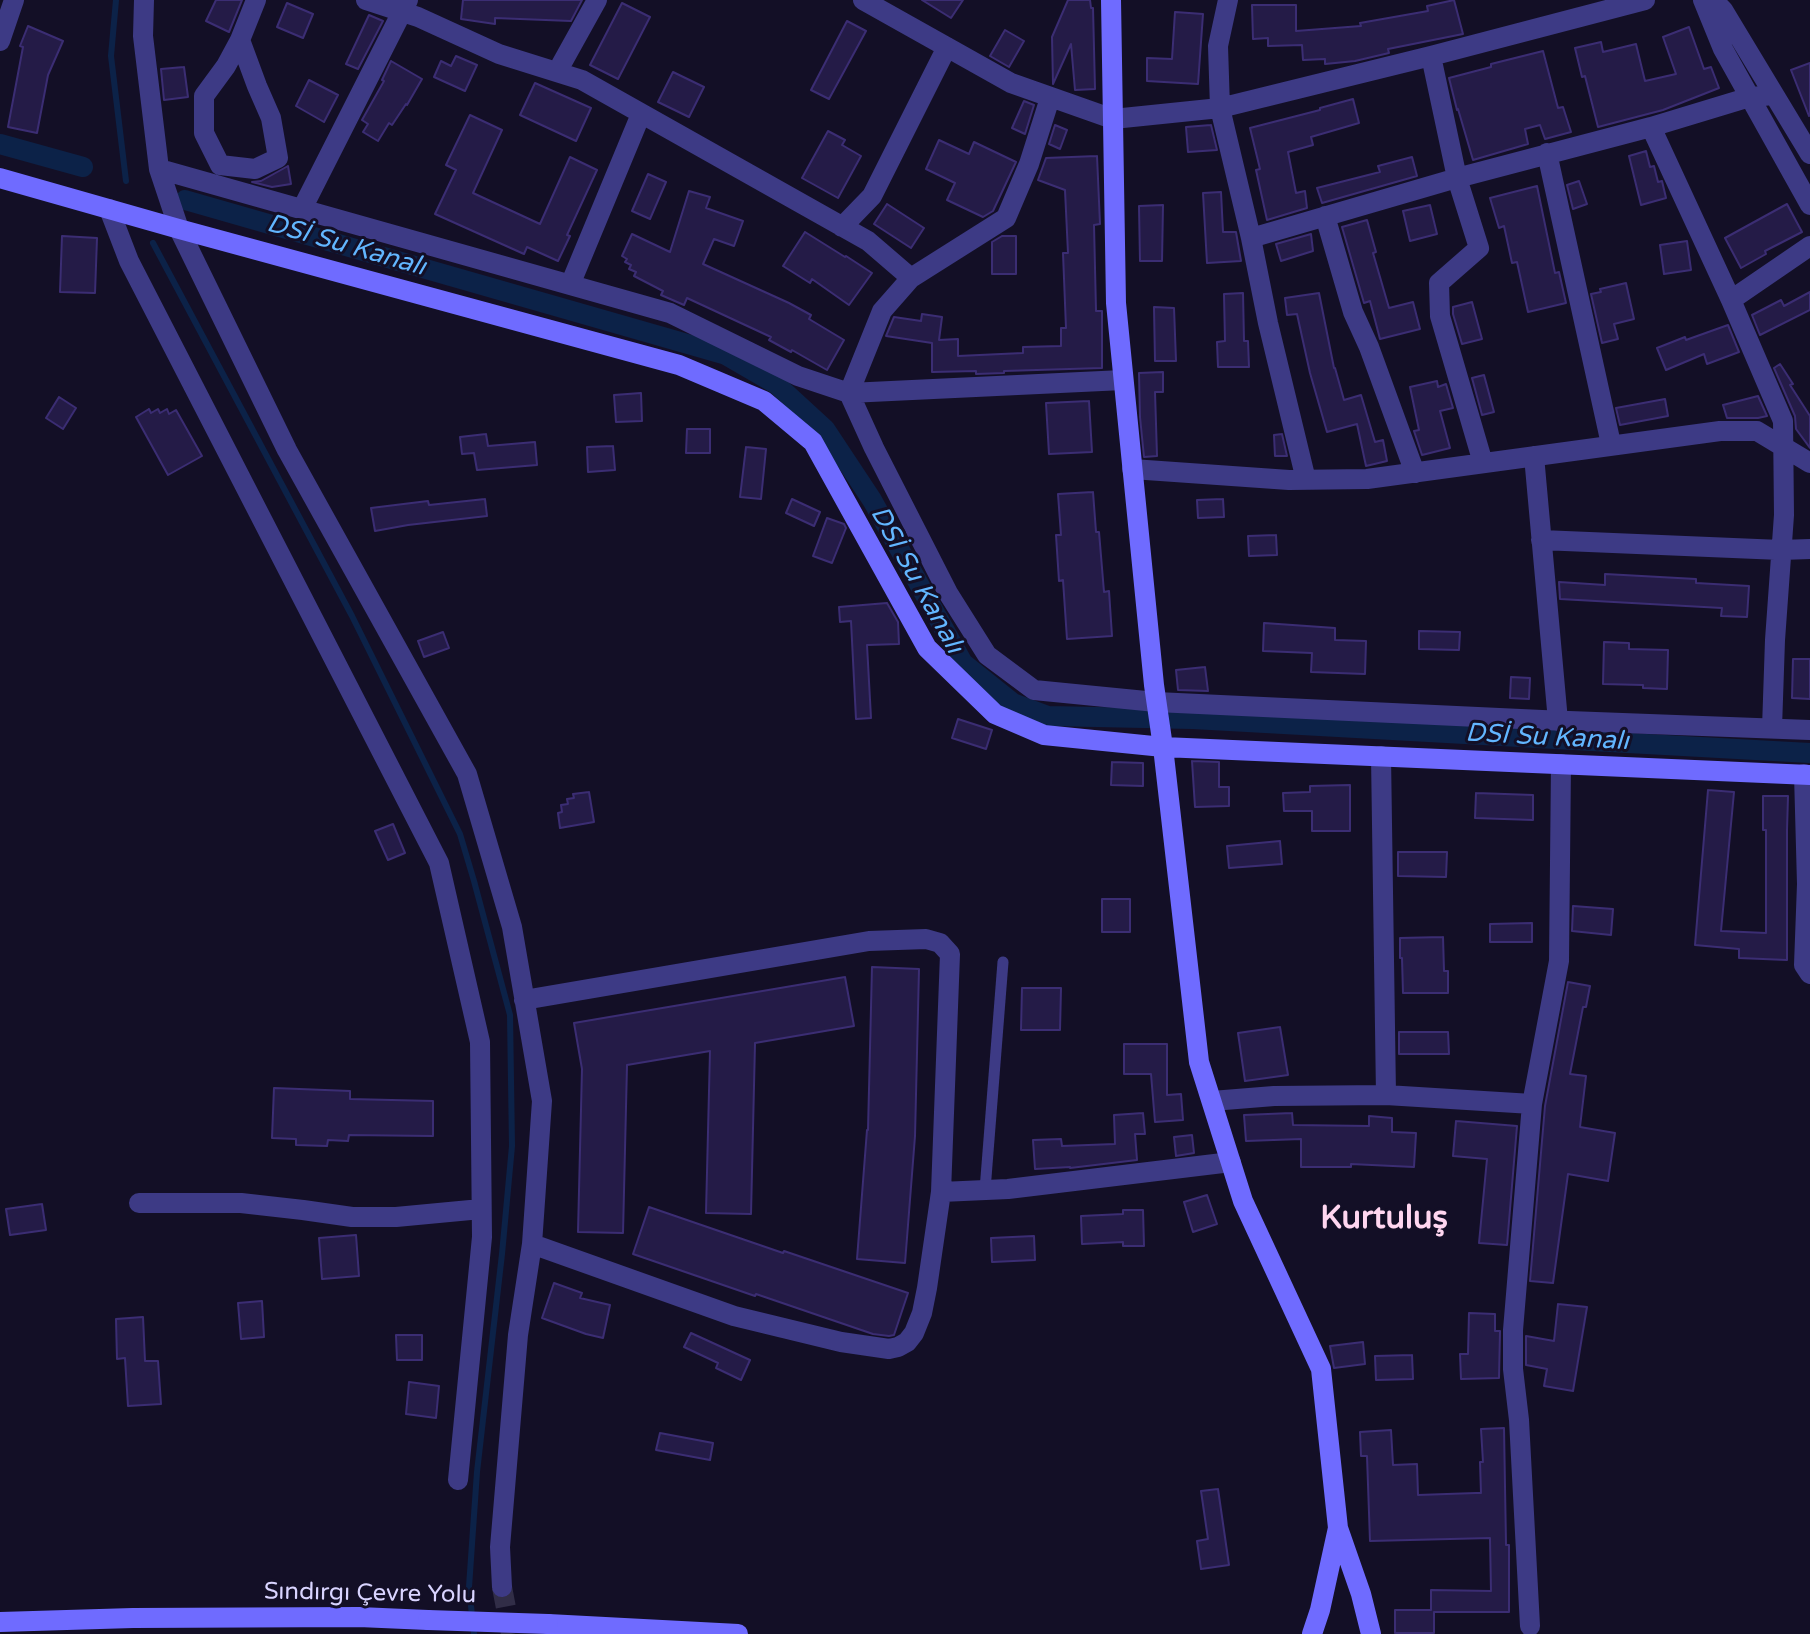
<!DOCTYPE html>
<html>
<head>
<meta charset="utf-8">
<style>
	body { margin:0 }
	canvas { display:block; background:#130f26 }
</style>
</head>
<body>
<canvas width="1810" height="1634"></canvas>
<script>
const ctx = document.querySelector('canvas').getContext('2d');
ctx.lineJoin = 'round';
const toPath = rows => new Path2D(rows.map(r => 'M' + r).join(''));
function trace(path, color, width, dash) { ctx.strokeStyle = color; ctx.lineWidth = width; ctx.lineCap = dash ? 'butt' : 'round'; ctx.setLineDash(dash || []); ctx.stroke(path); }
function fill(path, color) { ctx.fillStyle = color; ctx.fill(path, 'evenodd'); }
function drawText(font, color, halo, rows, align = 'center') {
  ctx.font = font + ' "Varela Round",sans-serif'; ctx.lineWidth = 6; ctx.setLineDash([]); ctx.textBaseline = 'middle'; ctx.strokeStyle = halo; ctx.fillStyle = color; for (const [text, x, y, turn = 0] of rows) {
    ctx.save(); ctx.translate(x, y); ctx.rotate((+turn || 0) * Math.PI / 180); ctx.textAlign = isNaN(turn) ? turn : align; if (halo) ctx.strokeText(text, 0, 0); ctx.fillText(text, 0, 0); ctx.restore();
  }
}
trace(toPath([
	[116,0,111,56,126,181],
	[153,243,352,616,460,834,474,881,510,1015,512,1146,502,1254,477,1472,469,1587,474,1634]
]), '#0c2248', 6);
trace(toPath([
	[0,144,83,167],
	[185,200,726,355,776,384,825,429,872,500,963,663,1013,703,1048,716,1193,719,1810,753]
]), '#0c2248', 20);
const building = toPath([
	[216,0,242,0,229,32,206,21,216,0],
	[463,0,582,0,571,21,495,18,495,24,461,19,463,0],
	[922,0,963,0,951,18,922,0],
	[1068,0,1090,0,1091,8,1093,8,1095,89,1075,90,1071,44,1053,84,1052,37,1068,0],
	[1454,0,1463,34,1388,49,1389,53,1355,61,1325,64,1325,59,1303,60,1302,45,1268,46,1268,38,1253,39,1252,5,1296,5,1296,31,1361,26,1360,23,1428,11,1427,6,1454,0],
	[287,3,313,14,303,38,277,27,287,3],
	[622,3,650,17,618,79,590,65,622,3],
	[1175,12,1203,14,1198,84,1147,81,1147,58,1172,59,1175,12],
	[369,15,383,21,358,69,346,64,369,15],
	[847,21,866,31,829,99,811,90,847,21],
	[28,26,63,41,48,75,37,133,8,127,23,47,20,46,28,26],
	[1689,27,1704,69,1711,67,1719,88,1663,110,1598,127,1585,76,1582,77,1575,48,1601,42,1603,52,1636,44,1645,81,1676,74,1663,37,1689,27],
	[1005,30,1024,41,1009,67,990,56,1005,30],
	[1543,51,1558,108,1563,107,1571,132,1545,139,1540,125,1525,129,1528,144,1473,160,1458,109,1457,110,1449,78,1491,67,1491,64,1543,51],
	[456,56,477,65,465,91,434,77,441,61,451,66,456,56],
	[391,61,422,79,407,105,406,104,392,125,389,123,378,141,363,132,368,124,362,120,384,81,382,80,391,61],
	[1810,63,1810,115,1809,116,1791,70,1810,63],
	[184,67,188,97,164,100,161,69,184,67],
	[673,72,704,87,689,117,658,102,673,72],
	[309,80,338,95,324,122,296,106,309,80],
	[535,83,591,108,576,141,520,115,535,83],
	[1353,99,1359,123,1311,137,1313,145,1288,152,1296,193,1305,191,1307,208,1267,220,1256,170,1260,169,1250,128,1320,110,1320,108,1353,99],
	[1024,101,1034,105,1025,134,1012,128,1024,101],
	[470,115,502,130,473,193,540,224,570,157,597,170,567,235,570,236,558,261,527,247,524,254,435,214,456,170,446,165,470,115],
	[1055,125,1067,130,1060,149,1049,144,1055,125],
	[1211,125,1217,150,1188,152,1186,127,1211,125],
	[828,131,845,140,842,145,861,156,838,198,802,178,828,131],
	[939,140,969,154,974,142,1016,162,993,211,983,217,947,200,955,183,926,169,939,140],
	[1646,151,1650,167,1654,166,1658,182,1662,181,1666,198,1641,205,1629,156,1646,151],
	[1097,156,1100,224,1094,225,1096,311,1102,311,1102,368,1004,371,1004,373,976,374,976,371,932,372,932,343,886,336,894,317,921,321,922,314,942,317,939,340,958,339,958,356,1023,353,1023,347,1061,346,1061,328,1066,328,1063,253,1068,253,1065,190,1038,180,1046,158,1097,156],
	[1412,157,1417,176,1322,203,1317,188,1380,172,1378,166,1412,157],
	[288,166,291,184,272,187,252,182,261,181,288,166],
	[648,174,666,182,650,219,632,211,648,174],
	[1579,181,1587,204,1573,209,1567,185,1579,181],
	[1537,186,1555,273,1559,272,1566,303,1528,312,1517,262,1512,263,1504,226,1499,228,1490,198,1537,186],
	[689,191,710,197,706,208,743,221,734,246,714,239,703,264,789,303,811,315,809,319,844,340,827,370,792,350,791,352,769,340,771,337,687,298,684,305,661,295,663,291,634,276,636,272,629,269,631,265,625,262,627,259,622,256,632,234,670,252,689,191],
	[1221,192,1223,232,1236,232,1241,261,1207,263,1203,193,1221,192],
	[887,204,924,228,911,248,874,224,887,204],
	[1787,204,1802,232,1765,251,1766,254,1741,268,1725,238,1787,204],
	[1163,205,1162,261,1140,261,1139,206,1163,205],
	[1430,205,1437,234,1410,241,1403,211,1430,205],
	[1367,220,1376,252,1373,253,1389,308,1413,302,1420,329,1380,339,1370,301,1364,303,1342,227,1367,220],
	[805,232,845,257,846,256,872,273,849,305,812,279,810,283,783,266,805,232],
	[1311,234,1313,251,1281,261,1276,244,1311,234],
	[62,236,97,238,95,293,60,292,62,236],
	[1002,236,1016,236,1016,274,992,274,992,242,1002,236],
	[1687,241,1691,270,1664,274,1660,245,1687,241],
	[1626,283,1634,319,1614,324,1618,339,1602,343,1591,294,1601,292,1600,289,1626,283],
	[1810,292,1810,310,1760,335,1752,315,1781,300,1784,306,1810,292],
	[1243,293,1244,341,1248,341,1249,367,1218,367,1217,342,1225,341,1224,294,1243,293],
	[1319,293,1334,368,1335,368,1344,400,1361,395,1375,442,1383,440,1387,461,1366,466,1357,424,1327,432,1310,373,1297,314,1287,315,1285,298,1319,293],
	[1472,302,1482,339,1462,344,1453,314,1453,307,1472,302],
	[1154,307,1174,308,1176,361,1155,361,1154,307],
	[1728,325,1739,352,1707,364,1704,354,1666,370,1657,348,1685,337,1686,340,1728,325],
	[1780,364,1793,384,1790,385,1810,416,1810,448,1796,429,1795,416,1774,368,1780,364],
	[1163,372,1163,392,1155,392,1157,456,1144,457,1140,417,1139,373,1163,372],
	[1484,375,1494,412,1482,415,1472,378,1484,375],
	[1437,381,1438,387,1446,384,1453,408,1440,411,1450,448,1422,455,1414,431,1419,430,1410,387,1437,381],
	[641,393,642,421,616,422,614,395,641,393],
	[1758,396,1767,416,1758,418,1727,418,1723,405,1758,396],
	[59,397,76,408,63,429,46,418,59,397],
	[1665,399,1668,416,1620,425,1616,408,1665,399],
	[1089,401,1092,452,1049,454,1046,403,1089,401],
	[149,409,151,413,158,409,160,413,167,409,169,414,176,410,202,456,168,475,136,417,149,409],
	[687,429,710,429,710,453,686,453,687,429],
	[486,434,488,446,535,442,537,465,477,470,474,453,462,454,460,437,486,434],
	[1282,434,1287,456,1275,456,1274,435,1282,434],
	[613,446,615,470,588,472,587,447,613,446],
	[746,447,766,449,761,499,740,497,746,447],
	[1093,492,1096,532,1099,532,1104,592,1109,591,1112,636,1067,639,1063,580,1059,581,1056,535,1061,535,1058,494,1093,492],
	[485,499,487,516,408,525,375,531,371,508,428,501,429,505,485,499],
	[792,499,820,512,814,526,786,513,792,499],
	[1223,499,1224,517,1198,518,1197,500,1223,499],
	[827,518,844,524,846,528,832,563,813,556,827,518],
	[1276,535,1277,555,1249,556,1248,536,1276,535],
	[1605,574,1696,579,1696,583,1749,586,1747,617,1721,616,1722,608,1560,599,1559,582,1605,585,1605,574],
	[887,603,898,622,899,644,867,645,871,718,856,719,851,621,840,622,839,607,887,603],
	[1264,623,1335,628,1335,640,1366,641,1365,674,1311,672,1312,653,1263,651,1264,623],
	[1419,631,1460,632,1459,650,1419,649,1419,631],
	[443,632,449,648,424,657,418,641,443,632],
	[1604,642,1629,643,1629,649,1668,650,1667,689,1643,688,1643,685,1603,684,1604,642],
	[1793,659,1810,659,1810,699,1792,698,1793,659],
	[1205,667,1208,691,1178,690,1176,670,1205,667],
	[1511,677,1530,678,1529,699,1510,698,1511,677],
	[958,719,992,730,986,749,952,738,958,719],
	[1192,761,1219,762,1219,787,1229,787,1229,806,1195,807,1192,761],
	[1112,762,1143,763,1143,786,1111,785,1112,762],
	[1350,785,1350,831,1312,831,1312,811,1284,811,1283,793,1310,792,1310,786,1350,785],
	[1708,790,1734,792,1721,931,1766,933,1766,830,1763,830,1763,796,1788,796,1787,830,1787,960,1739,958,1739,949,1695,945,1708,790],
	[589,792,594,822,560,828,558,813,562,812,561,805,568,804,567,799,574,798,573,794,589,792],
	[1476,793,1533,795,1533,820,1475,818,1476,793],
	[393,824,405,853,388,860,375,831,393,824],
	[1280,841,1282,864,1229,868,1227,846,1280,841],
	[1398,852,1447,852,1446,877,1398,876,1398,852],
	[1102,899,1130,899,1130,932,1102,932,1102,899],
	[1573,906,1613,909,1611,935,1572,931,1573,906],
	[1532,923,1532,942,1490,942,1490,924,1532,923],
	[1443,937,1444,971,1448,971,1448,993,1403,993,1402,958,1400,958,1400,938,1443,937],
	[872,967,919,969,915,1136,905,1263,857,1259,867,1130,868,1130,872,967],
	[845,977,854,1026,755,1043,751,1214,706,1213,710,1051,627,1065,623,1233,578,1232,582,1069,574,1023,845,977],
	[1568,982,1590,986,1586,1007,1583,1007,1570,1074,1586,1076,1580,1127,1615,1133,1608,1181,1568,1174,1553,1283,1530,1281,1545,1106,1568,982],
	[1022,988,1061,988,1060,1030,1021,1030,1022,988],
	[1280,1027,1288,1075,1245,1081,1238,1033,1280,1027],
	[1399,1032,1448,1032,1449,1054,1399,1054,1399,1032],
	[1124,1044,1167,1044,1167,1095,1181,1094,1183,1120,1155,1122,1151,1074,1124,1074,1124,1044],
	[274,1088,350,1091,350,1099,433,1101,433,1136,349,1135,348,1141,328,1140,327,1146,296,1145,296,1139,272,1138,274,1088],
	[1143,1113,1145,1134,1135,1134,1137,1160,1070,1168,1070,1167,1035,1169,1033,1140,1061,1139,1062,1146,1115,1144,1114,1115,1143,1113],
	[1292,1113,1293,1125,1369,1126,1369,1116,1392,1118,1392,1132,1416,1133,1414,1167,1351,1164,1351,1167,1301,1167,1301,1139,1246,1141,1244,1115,1292,1113],
	[1456,1121,1517,1126,1507,1245,1479,1243,1487,1159,1453,1156,1456,1121],
	[1192,1135,1194,1153,1176,1156,1174,1137,1192,1135],
	[1207,1195,1217,1224,1193,1232,1184,1202,1207,1195],
	[42,1204,46,1230,10,1235,6,1209,42,1204],
	[649,1207,783,1253,784,1251,908,1293,894,1335,889,1336,873,1334,756,1294,755,1296,633,1254,649,1207],
	[1123,1210,1143,1210,1144,1246,1123,1246,1123,1242,1082,1244,1081,1216,1123,1214,1123,1210],
	[356,1235,359,1276,322,1279,319,1238,356,1235],
	[1034,1236,1035,1260,992,1262,991,1238,1034,1236],
	[554,1283,582,1293,580,1298,610,1305,603,1338,586,1334,542,1318,554,1283],
	[262,1301,264,1337,241,1339,238,1303,262,1301],
	[1558,1304,1587,1307,1573,1391,1544,1386,1547,1369,1526,1365,1526,1336,1554,1341,1558,1304],
	[1469,1313,1495,1314,1495,1331,1500,1331,1499,1378,1461,1379,1460,1354,1468,1354,1469,1313],
	[143,1317,145,1361,158,1361,161,1404,128,1406,125,1358,117,1359,116,1319,143,1317],
	[691,1333,750,1360,741,1380,716,1368,718,1363,684,1347,691,1333],
	[396,1335,422,1335,422,1360,397,1360,396,1335],
	[1363,1342,1365,1364,1334,1368,1330,1346,1363,1342],
	[1412,1355,1413,1379,1376,1380,1375,1356,1412,1355],
	[409,1382,439,1386,436,1418,406,1414,409,1382],
	[1504,1428,1506,1545,1509,1545,1509,1612,1434,1612,1434,1633,1395,1633,1395,1610,1431,1610,1431,1590,1491,1591,1490,1538,1370,1541,1367,1456,1361,1456,1360,1432,1391,1430,1393,1465,1417,1464,1418,1495,1476,1493,1481,1493,1480,1462,1483,1462,1481,1429,1504,1428],
	[660,1433,713,1443,710,1460,656,1450,660,1433],
	[1218,1489,1229,1565,1201,1569,1197,1541,1208,1539,1201,1491,1218,1489]
]);
fill(building, '#241b47');
trace(building, '#3b2d73', 2);
trace(toPath([
	[502,1587,511,1634]
]), '#312d47', 20, [20, 10]);
trace(toPath([
	[985,1190,1003,962]
]), '#3d3a85', 11);
trace(toPath([
	[144,0,143,36,159,169,179,229,287,450,467,774,512,927,542,1101,532,1244,518,1335,500,1547,502,1587],
	[366,0,418,17,499,54,582,80,868,241,911,278],
	[863,0,1011,83,1113,119,1220,108,1431,56,1645,0],
	[1228,0,1218,46,1220,108,1251,238,1268,323,1306,480],
	[1703,0,1723,49,1810,205],
	[1713,0,1723,10,1810,154],
	[240,40,257,86,271,118,278,158,255,169,220,165,204,133,204,96,226,66,240,40,256,0],
	[0,41,14,0],
	[1431,56,1457,178,1479,248,1439,283,1440,316,1483,463],
	[557,72,597,0],
	[1050,98,1029,164,1006,218,911,278,882,311,849,393,874,448,948,593,987,655,1034,690,1156,702,1542,720,1810,730],
	[1651,127,1731,300,1783,421,1784,515,1775,640,1772,728],
	[1547,153,1611,444],
	[159,169,670,313,798,376,849,393,1123,380],
	[109,209,129,261,439,863,480,1042,482,1237,458,1480],
	[302,209,408,0],
	[1325,216,1353,312,1369,347,1415,473],
	[842,227,872,196,947,47],
	[1251,238,1457,178,1651,127,1750,97,1774,95],
	[570,285,641,114],
	[1731,300,1810,246],
	[1534,456,1558,721],
	[1132,469,1289,480,1367,479,1720,431,1757,431,1810,463],
	[1541,540,1781,550,1810,549],
	[1381,756,1386,1095],
	[1804,774,1807,884,1810,885],
	[1807,884,1804,965,1810,974],
	[524,1000,869,941,926,939,940,943,950,954,941,1192,927,1288,922,1313,914,1333,907,1342,898,1347,889,1349,841,1342,734,1316,532,1244],
	[1212,1101,1274,1096,1386,1095,1532,1104],
	[941,1192,1008,1189,1231,1162],
	[139,1203,241,1203,303,1210,352,1217,396,1217,481,1209],
	[1530,1626,1519,1420,1513,1369,1513,1330,1532,1104,1559,961,1561,764]
]), '#3d3a85', 20);
trace(toPath([
	[1111,0,1116,303,1154,685,1163,747,1199,1062,1243,1201,1321,1369,1338,1528,1361,1594,1371,1634],
	[0,178,179,229,679,365,764,401,813,442,927,648,995,714,1044,735,1163,747,1810,775],
	[0,1622,133,1618,359,1617,428,1620],
	[548,1624,738,1634],
	[1312,1634,1320,1610,1338,1528]
]), '#6f6bff', 20);
trace(toPath([
	[428,1620,548,1624]
]), '#6f6bff', 20);
drawText('24px', '#d9d4ff', '#130f26', [
	["Sındırgı Çevre Yolu",370,1594,1]
]);
drawText('italic 26px', '#62b6ff', '#130f26', [
	["DSİ Su Kanalı",346,246,16],
	["DSİ Su Kanalı",916,580,61],
	["DSİ Su Kanalı",1547,738,3]
]);
drawText('bold 32px', '#ffd6f0', '#130f26', [
	["Kurtuluş",1384,1220]
]);
</script>
</body>
</html>
